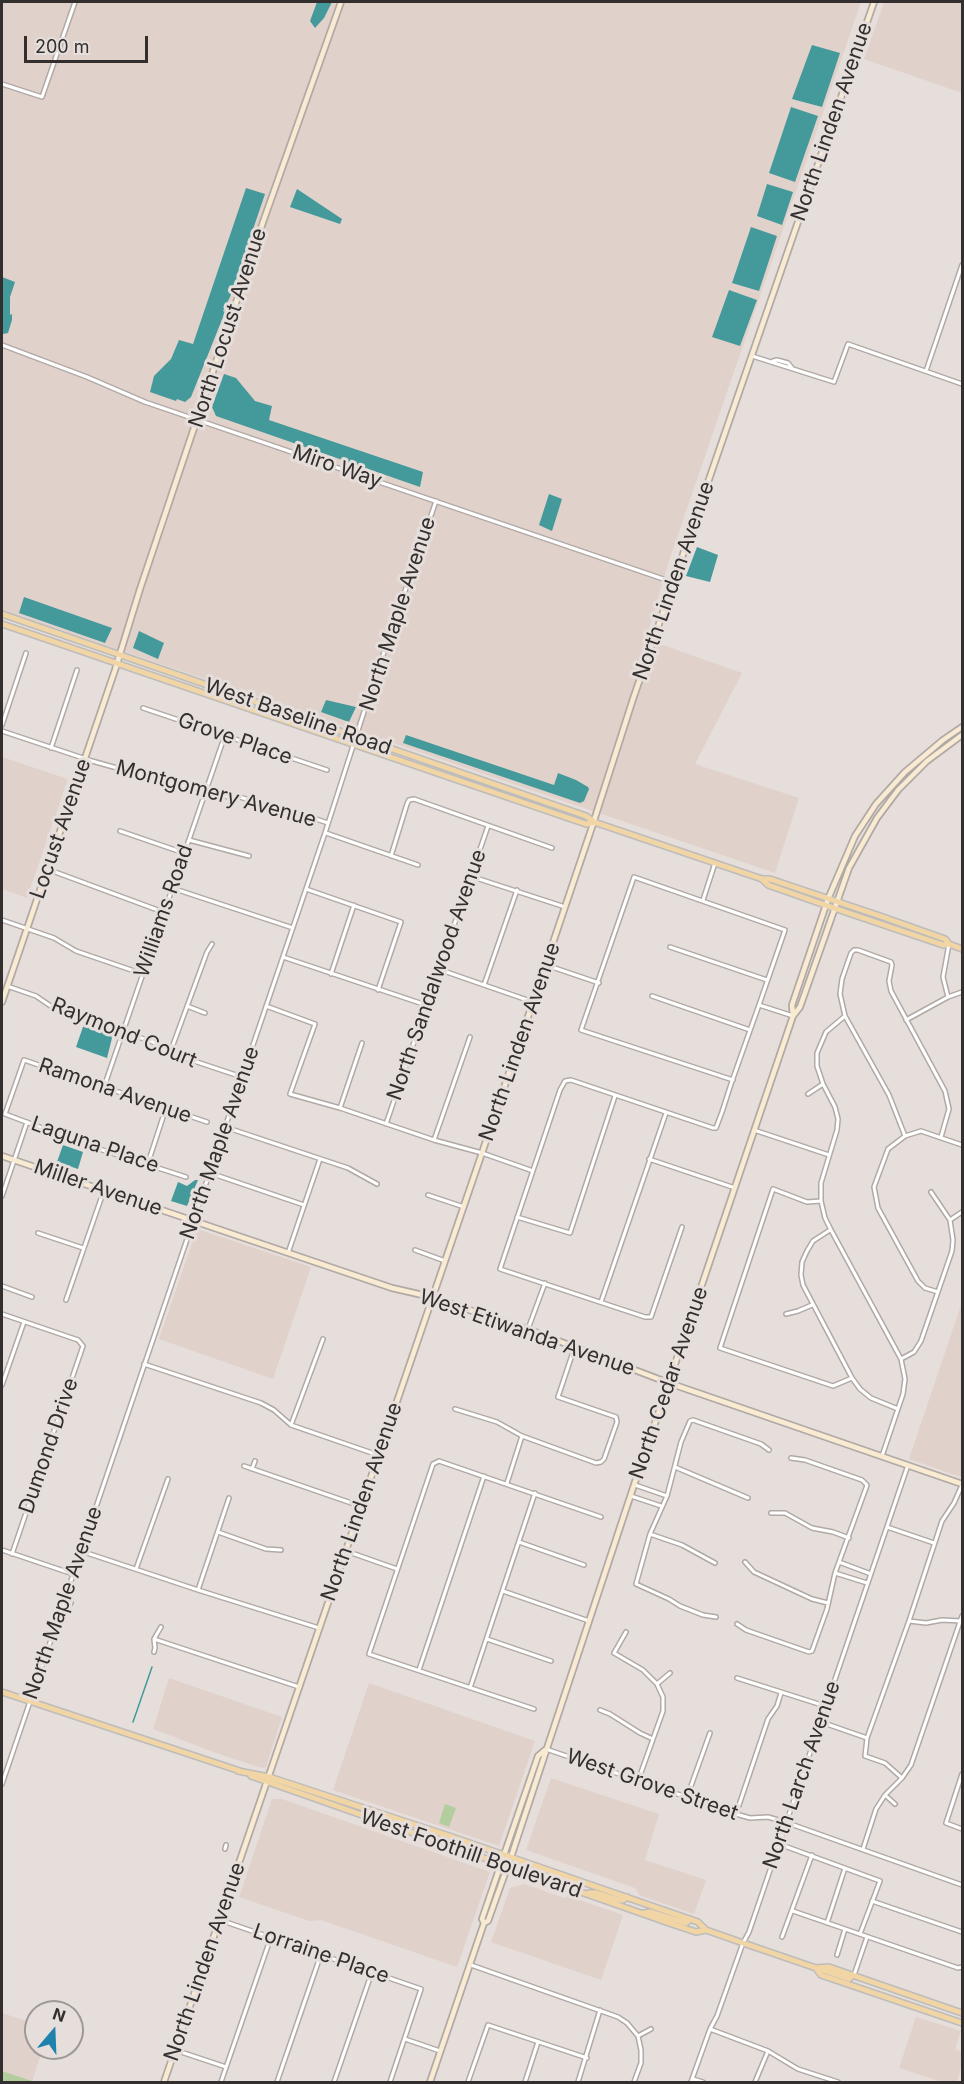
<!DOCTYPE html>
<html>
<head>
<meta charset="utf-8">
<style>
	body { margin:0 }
	#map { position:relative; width:964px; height:2084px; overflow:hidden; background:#e6dedb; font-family:Inter,sans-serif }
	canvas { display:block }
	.frame { position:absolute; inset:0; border:3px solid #322f2e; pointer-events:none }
	.north { position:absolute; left:24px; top:2000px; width:60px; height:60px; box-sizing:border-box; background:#e6dedb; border:2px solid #9e9896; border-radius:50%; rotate:19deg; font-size:16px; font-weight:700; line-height:24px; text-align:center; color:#322f2e }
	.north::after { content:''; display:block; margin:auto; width:21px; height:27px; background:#1f82ad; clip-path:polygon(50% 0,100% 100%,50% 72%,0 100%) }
	.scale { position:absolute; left:24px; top:36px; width:124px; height:27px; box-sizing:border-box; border:3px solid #322f2e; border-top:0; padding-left:8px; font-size:18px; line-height:21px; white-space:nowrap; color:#322f2e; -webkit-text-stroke:4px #e6dedb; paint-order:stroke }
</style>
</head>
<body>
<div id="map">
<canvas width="964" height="2084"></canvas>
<div class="frame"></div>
<div class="north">N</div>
<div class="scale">200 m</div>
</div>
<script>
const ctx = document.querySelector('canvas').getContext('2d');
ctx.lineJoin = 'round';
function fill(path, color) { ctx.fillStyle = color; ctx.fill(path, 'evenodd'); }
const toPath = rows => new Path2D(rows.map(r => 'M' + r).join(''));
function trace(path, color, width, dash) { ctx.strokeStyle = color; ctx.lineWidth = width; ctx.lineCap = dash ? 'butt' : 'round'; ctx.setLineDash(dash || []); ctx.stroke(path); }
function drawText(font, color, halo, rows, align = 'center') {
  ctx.font = font + ' Inter,sans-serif'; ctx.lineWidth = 6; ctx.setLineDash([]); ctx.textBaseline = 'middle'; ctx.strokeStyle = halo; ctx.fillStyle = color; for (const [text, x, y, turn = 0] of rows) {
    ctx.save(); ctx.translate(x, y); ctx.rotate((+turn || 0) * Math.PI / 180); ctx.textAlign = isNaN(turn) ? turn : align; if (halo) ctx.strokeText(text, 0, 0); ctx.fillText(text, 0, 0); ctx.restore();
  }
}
fill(toPath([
	[2,2,861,2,669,561,646,639,742,673,695,764,799,798,775,873,2,610],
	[884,2,962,2,962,93,864,59],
	[2,757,68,779,27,898,2,889],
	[197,1229,311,1267,273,1379,159,1339],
	[962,1302,962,1473,961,1477,909,1459],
	[169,1678,282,1717,266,1767,262,1768,216,1753,153,1729],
	[369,1683,535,1741,499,1846,333,1790],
	[551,1778,659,1814,645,1860,706,1880,694,1914,639,1895,635,1888,526,1850],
	[272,1799,282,1799,490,1872,457,1967,321,1920,309,1921,239,1897],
	[524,1884,565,1898,568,1896,623,1915,601,1980,491,1942,510,1888],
	[2,2013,36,2024,36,2048,43,2048,32,2082,2,2071],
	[916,2017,961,2031,955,2049,962,2052,962,2065,957,2082,942,2082,899,2068]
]), '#e1d1cb');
fill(toPath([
	[445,1804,456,1808,449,1827,439,1823],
	[2,2071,35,2082,2,2082]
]), '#b2cd9e');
fill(toPath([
	[317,2,332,2,324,18,315,28,310,21],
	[812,45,840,53,822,107,792,99],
	[791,107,818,116,795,182,769,173],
	[767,184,793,192,782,225,757,216],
	[246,188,265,194,230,297,223,311,225,312,191,397,185,402,177,399,176,401,150,392,154,376,171,359,179,340,193,344],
	[297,189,342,219,340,224,290,207],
	[751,227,777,236,759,291,732,283],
	[2,277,15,282,10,297,10,315,12,314,12,320,8,333,3,334],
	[729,290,757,300,740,346,712,337],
	[224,374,236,378,255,401,272,406,269,420,423,472,420,487,216,416,212,407],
	[549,494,562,499,552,531,539,525],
	[697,547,718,555,710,582,686,576],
	[24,597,112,628,105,643,19,613],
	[139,631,164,643,158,659,133,648],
	[326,700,356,707,349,722,321,712],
	[406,735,554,785,558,773,576,780,588,787,589,789,584,801,580,803,403,743],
	[84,1024,113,1034,107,1058,76,1047],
	[63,1145,83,1152,78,1169,57,1162],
	[195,1180,198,1180,187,1206,171,1201,178,1182,187,1186]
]), '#44999a');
trace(toPath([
	[133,1722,152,1667]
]), '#44999a', 1.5);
const street = toPath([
	[2,84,42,97,75,2],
	[2,345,87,377,145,402,672,582],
	[752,356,834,382,848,344,962,384],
	[773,361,777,360,788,363,792,368],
	[926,371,962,265],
	[143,708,327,770],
	[2,725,26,653],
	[2,731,92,761,217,796,240,797,289,813,304,815,328,823],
	[51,748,77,670],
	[120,831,184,853],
	[326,833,418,865],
	[189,840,249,856],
	[391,856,407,804,409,800,414,799,552,848],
	[47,869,163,912],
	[470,876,565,907],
	[172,888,293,928],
	[306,889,401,922,378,990],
	[703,900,715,863],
	[2,920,54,938,76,951,143,974],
	[670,947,767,980],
	[283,957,426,1005],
	[546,965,599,983],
	[438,969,533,1002],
	[331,974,354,905],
	[484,985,517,890],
	[7,986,36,996,55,1009,153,1042,170,1053,242,1077],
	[652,996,750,1030],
	[948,997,943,977,949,944],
	[759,1005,793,1016],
	[187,1006,205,1013],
	[266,1006,315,1024,290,1094,340,1108,434,1140,482,1153,533,1171],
	[845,1016,826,1032,817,1053,817,1066,823,1084,835,1107,838,1119,837,1130,821,1183,821,1201,825,1218,831,1230,901,1359],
	[906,1020,948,997,962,992],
	[170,1053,207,952,212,944],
	[104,1087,225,735],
	[808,1094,823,1084],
	[340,1108,362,1043],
	[386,1124,488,826],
	[225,1127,348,1168,377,1184],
	[754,1130,829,1155],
	[905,1136,889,1095,845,1016,840,994,842,979,851,953,854,950,858,950,891,962,892,965,889,981,891,991,945,1091,949,1109,941,1137],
	[434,1140,470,1037],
	[649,1159,735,1188],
	[148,1163,166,1108],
	[210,1173,304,1205],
	[186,1177,87,1145,5,1114,24,1060,207,1122],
	[931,1192,950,1220,962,1212],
	[428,1195,464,1207],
	[2,1196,27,1122],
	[821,1201,807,1202,773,1189,720,1348,833,1386,852,1378],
	[517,1217,570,1233,615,1096],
	[682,1227,651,1317,645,1317,500,1269,560,1090,565,1081,571,1080,713,1128,716,1128,722,1112,731,1084,759,1005,785,930,634,877,581,1030,733,1080],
	[830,1230,813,1241,807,1251,802,1262,801,1275,803,1285,852,1378,860,1389,871,1398,898,1409],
	[38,1233,83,1248],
	[415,1250,445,1261],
	[288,1253,320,1159],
	[2,1286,32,1297],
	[938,1292,925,1288,918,1281,878,1208,874,1187,888,1149,905,1136,921,1131,962,1145],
	[66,1300,104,1190],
	[601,1302,666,1113],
	[2,1314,78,1340,83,1346,12,1554],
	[786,1314,798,1311,812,1305],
	[528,1329,545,1283],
	[144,1364,261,1403,274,1410,291,1425,378,1455],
	[2,1385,24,1322],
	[455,1409,497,1422,522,1436,596,1463,601,1462,604,1459,617,1422,616,1417,558,1397,575,1346],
	[291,1425,323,1339],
	[882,1456,903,1394,905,1379,901,1359,914,1352,921,1341,952,1251,953,1240,950,1220],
	[244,1466,360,1506],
	[675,1467,748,1498],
	[252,1469,255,1461],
	[507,1483,522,1436],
	[635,1485,667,1496],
	[631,1496,661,1506],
	[771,1513,785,1513,812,1528,833,1532,849,1538],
	[887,1527,934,1543],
	[218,1532,266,1549,281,1550],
	[650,1534,682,1545,715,1563],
	[519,1542,584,1565],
	[2,1550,73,1574],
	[81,1551,198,1590,319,1628],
	[346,1551,397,1569],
	[745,1562,754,1572,812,1599,828,1603],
	[839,1562,871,1574],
	[136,1569,168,1479],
	[835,1573,867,1583],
	[198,1590,229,1498],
	[503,1591,589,1621],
	[64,1600,71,1603],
	[716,1617,703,1615,680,1606,669,1599,636,1584,650,1534,667,1496,681,1442,690,1421,693,1420,761,1444,769,1450],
	[909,1621,926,1623,942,1620,961,1621],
	[737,1624,746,1630,809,1652,812,1651,827,1609,835,1573,866,1488,867,1485,862,1480,805,1460,791,1458],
	[626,1632,614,1653,643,1670,657,1684,663,1697,663,1711,638,1781],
	[154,1639,299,1687],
	[487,1639,551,1661],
	[154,1652,155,1648,154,1639,161,1627],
	[419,1670,484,1476],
	[737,1678,825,1706],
	[657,1684,670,1673],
	[470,1688,535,1493],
	[534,1709,369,1654,433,1464,439,1461,601,1517],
	[600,1710,610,1714,640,1733,653,1739],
	[821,1722,867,1738],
	[546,1749,736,1814,750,1818,768,1817,785,1822,962,1885],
	[962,1774,946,1823,962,1829],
	[902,1778,885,1763,865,1756,867,1738,909,1621,942,1521,954,1503,962,1485],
	[2,1784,325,833,371,690,436,501],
	[885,1795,895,1804],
	[687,1797,710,1733],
	[736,1814,768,1719,777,1706,781,1693],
	[779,1844,880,1881,860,1934],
	[225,1849,226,1845],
	[863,1849,876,1809,885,1795,902,1778,911,1765,962,1616],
	[872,1901,962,1932],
	[793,1911,958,1968,962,1967],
	[220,1920,421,1989,390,2082],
	[827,1923,845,1868],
	[782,1937,812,1855],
	[837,1955,845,1929],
	[471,1965,618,2017,627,2023,638,2036,641,2050,641,2063,634,2082],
	[854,1975,867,1937],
	[710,2029,768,2051,798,2069,838,2082],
	[638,2036,651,2029],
	[405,2039,440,2051],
	[175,2050,226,2067],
	[693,2079,703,2082],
	[221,2082,271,1937],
	[277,2082,321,1954],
	[334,2082,372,1972],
	[468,2082,488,2025,587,2058],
	[525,2082,538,2042],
	[578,2082,600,2010],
	[691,2082,710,2029,717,2016,743,1943,749,1932,908,1465],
	[755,2082,768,2051]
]);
const secondary = toPath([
	[2,1002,115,670,140,589,263,222,341,2],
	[793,1016,792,1005,828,899,855,836,876,804,905,772,943,740,962,727],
	[2,1156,392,1288,427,1296,527,1329,669,1383,962,1484],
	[484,1923,482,1919,538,1756,545,1750],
	[164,2082,482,1153,591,830,633,699,874,2],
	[430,2082,484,1923,488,1921,513,1851,634,1485,793,1016,800,1007,849,868,877,818,898,790,927,761,962,735]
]);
const primary = toPath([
	[2,614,586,816,594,822,762,879,770,879,883,917,945,939,949,944],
	[2,624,586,824,594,822],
	[762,879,768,885,825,905,943,945,949,944,962,949],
	[2,1692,240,1771],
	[238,1771,269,1777,452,1837,698,1922,706,1930,743,1943,816,1968,829,1967,962,2013],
	[251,1776,669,1923,696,1932,706,1930],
	[589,1893,596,1893,618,1900,623,1900,627,1897],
	[644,1913,650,1912,686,1923,690,1919],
	[816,1968,821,1975,962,2023],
	[820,1969,849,1979,853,1975]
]);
trace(street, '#b1a9a6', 6);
trace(secondary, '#b1a9a6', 8);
trace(primary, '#bdbcbc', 8);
trace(street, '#fff', 3);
trace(secondary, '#f9ead2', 4.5);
trace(primary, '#f2d5a5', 5);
drawText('21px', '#322f2e', '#e6dedb', [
	["North Linden Avenue",832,122,-71],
	["North Locust Avenue",228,328,-72],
	["Miro Way",337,467,19],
	["North Linden Avenue",674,581,-71],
	["North Maple Avenue",398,614,-72],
	["West Baseline Road",298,717,19],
	["Grove Place",235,739,19],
	["Montgomery Avenue",216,794,15],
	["Locust Avenue",61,829,-71],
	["Williams Road",164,911,-71],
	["North Sandalwood Avenue",437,975,-71],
	["Raymond Court",124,1033,22],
	["North Linden Avenue",520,1042,-71],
	["Ramona Avenue",115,1091,19],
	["North Maple Avenue",220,1143,-71],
	["Laguna Place",95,1145,19],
	["Miller Avenue",98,1188,19],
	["West Etiwanda Avenue",527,1333,19],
	["North Cedar Avenue",669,1383,-71],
	["Dumond Drive",49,1446,-71],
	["North Linden Avenue",362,1502,-71],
	["North Maple Avenue",63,1603,-71],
	["North Larch Avenue",802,1775,-71],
	["West Grove Street",652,1785,19],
	["West Foothill Boulevard",471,1854,19],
	["Lorraine Place",321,1954,19],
	["North Linden Avenue",205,1962,-71]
]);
</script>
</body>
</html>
